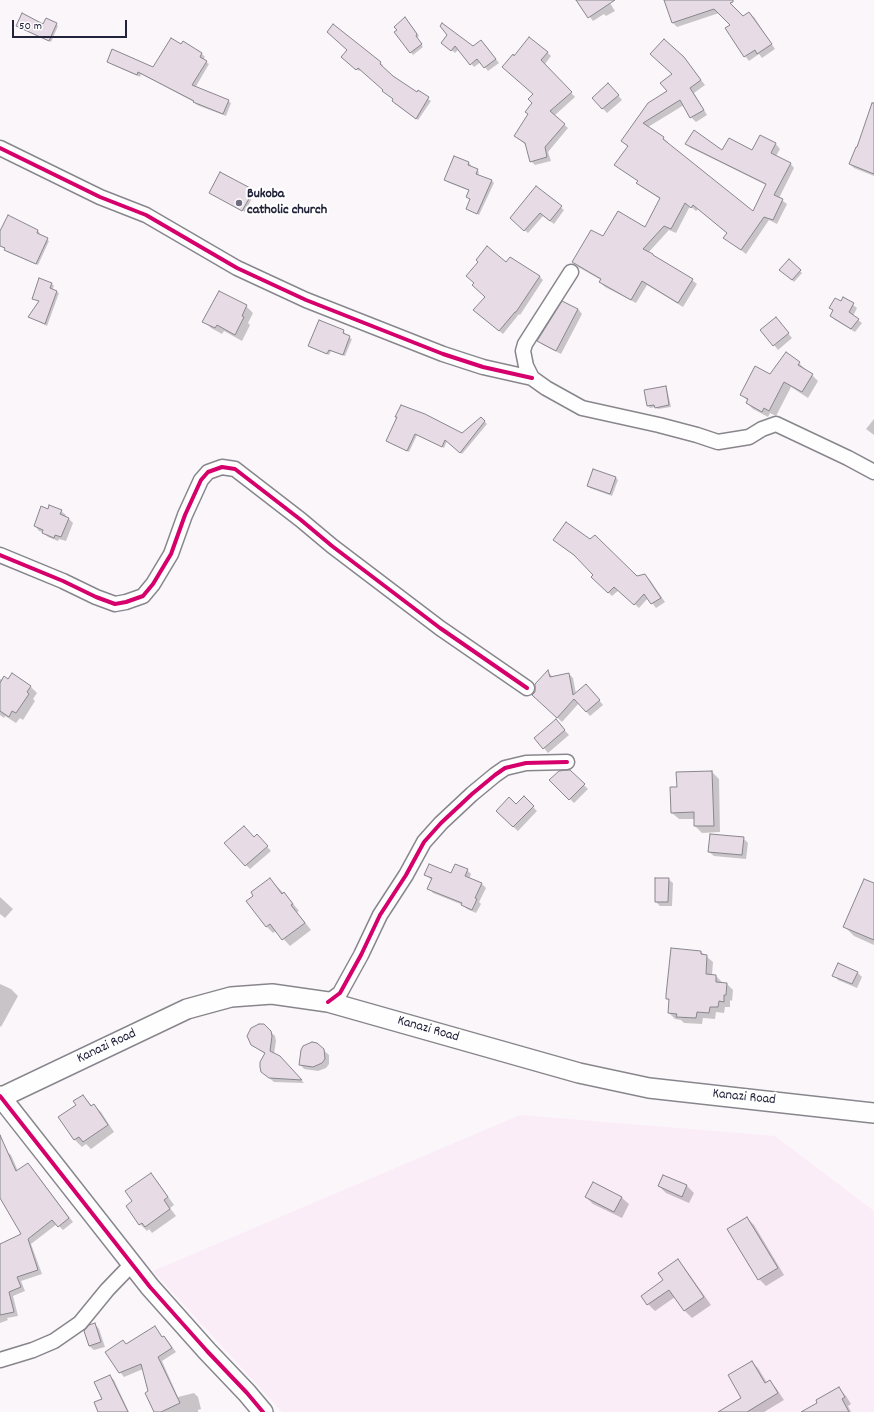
<!DOCTYPE html>
<html>
<head>
<meta charset="utf-8">
<style>
	body { margin:0 }
	#map { position:relative; width:874px; height:1412px; overflow:hidden; background:#fbf6fa; font-family:Dekko,sans-serif }
	canvas { display:block }
	.scale { position:absolute; left:12px; top:20px; width:115px; height:18px; box-sizing:border-box; border:2px solid #22223b; border-top:0; padding-left:5px; font-size:12px; line-height:14px; white-space:nowrap; color:#22223b; -webkit-text-stroke:3px #fff; paint-order:stroke }
</style>
</head>
<body>
<div id="map">
<canvas width="874" height="1412"></canvas>
<div class="scale">50 m</div>
</div>
<script>
const ctx = document.querySelector('canvas').getContext('2d');
ctx.lineJoin = 'round';
function fill(path, color) { ctx.fillStyle = color; ctx.fill(path, 'evenodd'); }
const toPath = rows => new Path2D(rows.map(r => 'M' + r).join(''));
function trace(path, color, width, dash) { ctx.strokeStyle = color; ctx.lineWidth = width; ctx.lineCap = dash ? 'butt' : 'round'; ctx.setLineDash(dash || []); ctx.stroke(path); }
function drawText(font, color, halo, rows, align = 'center') {
  ctx.font = font + ' Dekko,sans-serif'; ctx.lineWidth = 4; ctx.setLineDash([]); ctx.textBaseline = 'middle'; ctx.strokeStyle = halo; ctx.fillStyle = color; for (const [text, x, y, turn = 0] of rows) {
    ctx.save(); ctx.translate(x, y); ctx.rotate((+turn || 0) * Math.PI / 180); ctx.textAlign = isNaN(turn) ? turn : align; if (halo) ctx.strokeText(text, 0, 0); ctx.fillText(text, 0, 0); ctx.restore();
  }
}
fill(toPath([
	[520,1115,775,1136,874,1211,874,1412,282,1412,153,1271]
]), '#faedf8');
fill(toPath([
	[577,0,608,0,615,11,606,16,604,14,593,21],
	[665,0,726,0,743,17,749,13,754,17,775,49,762,58,759,54,749,61,745,56,731,25,719,13,677,27,673,23],
	[407,20,419,36,417,38,423,47,413,55,395,32],
	[56,24,58,26,51,42,17,26],
	[183,43,202,54,205,57,203,60,209,64,195,88,228,101,231,103,226,116,197,105,194,102,141,74,140,77,111,64,108,62,154,68],
	[443,43,473,47,485,45,499,63,488,71,481,62,474,67,459,49,455,53],
	[547,52,551,56,545,64,575,97,554,116,568,128,548,152,551,161,535,165,531,161,526,145,515,136,529,114,533,103,534,94,514,57],
	[344,59,380,63,383,65,382,67,393,77,417,94,418,92,431,101,418,120,395,104,394,99,361,69,359,71],
	[688,63,705,85,694,93,707,115,696,122,691,117,684,105,648,127,663,138,668,142,667,143,753,213,766,185,691,148,686,144,723,152,752,151,760,136,776,144,780,149,776,156,790,163,794,168,779,198,787,204,777,224,769,220,746,254,725,238,728,234,698,209,696,211,690,206,676,233,669,230,648,253,692,280,697,284,683,307,647,285,636,303,605,287,600,282,601,280,578,267,574,262,603,238,645,228,660,199,642,187,638,183,639,181,620,169,628,147,622,141,668,92],
	[613,89,622,100,607,113,593,98],
	[874,124,874,176,854,168,850,164,858,148],
	[454,157,469,163,471,165,470,167,477,170,479,172,478,176,492,181,494,183,479,215,467,208,471,200,467,197,470,191,447,182,445,180],
	[536,188,564,210,554,224,543,216,528,233,514,221],
	[253,190,255,192,245,212,210,193],
	[38,231,40,233,38,235,49,241,38,265,7,252,6,249,0,246,0,234],
	[789,261,802,273,794,282,781,270],
	[507,264,539,276,543,280,520,315,519,314,503,334,478,314,486,297,475,283],
	[52,284,54,286,52,290,59,293,47,326,30,317,40,302,33,298],
	[844,298,857,308,853,316,862,323,855,332,835,320,831,316,834,311,831,308,841,302],
	[563,302,578,309,582,314,561,354,543,345,538,341],
	[246,306,253,313,248,323,250,325,242,341,224,331,222,334,211,328,204,321],
	[780,323,792,338,778,350,774,345],
	[343,331,345,333,344,335,352,339,345,356,331,351,329,355,309,345],
	[799,363,805,369,804,370,812,375,818,381,808,398,791,387,776,416,770,413,768,417,753,409,747,403,748,401,742,395],
	[665,387,667,389,671,407,658,409,655,407,650,408,648,406],
	[397,417,462,434,481,418,487,424,462,454,447,441,444,448,417,435,409,452,387,441,398,418],
	[874,419,874,435,866,429],
	[593,470,616,478,618,480,612,496,590,488,588,486],
	[48,510,61,511,66,515,65,517,69,519,73,523,66,541,59,539,58,541,48,537,43,532,39,531,35,526],
	[559,544,637,577,645,575,650,580,665,602,656,608,648,598,639,608,619,590,612,596,593,577,595,575,579,559],
	[548,672,553,677,569,674,573,678,576,694,590,689,603,705,590,716,579,703,562,722,533,695],
	[0,679,30,686,37,693,33,699,35,701,23,720,20,718,16,723,5,716,4,718,0,715],
	[560,725,569,735,548,753,544,748],
	[570,771,588,789,574,803,551,780],
	[712,772,719,779,720,832,702,833,695,826,695,819,679,819,672,813,678,788],
	[524,798,537,811,518,831,501,816,516,806],
	[254,838,261,840,271,851,250,869,246,865],
	[743,838,748,843,746,859,714,856,709,852],
	[467,870,471,874,469,879,482,884,486,888,479,902,481,904,476,913,467,909,463,905,433,893,429,888,432,880,425,875,451,874],
	[270,879,290,900,299,911,297,912,311,930,290,946,276,931,273,933,267,927,254,896],
	[668,879,673,883,672,906,660,906,656,902],
	[874,884,874,945,854,936,845,927],
	[0,897,13,909,5,918,0,914],
	[701,952,713,962,712,975,716,976,722,982,722,984,727,984,733,990,732,1001,730,1000,730,1007,725,1007,724,1013,716,1012,715,1019,703,1018,702,1024,684,1023,681,1020,675,1019,669,1013,670,1001,667,998],
	[857,972,862,977,857,988,838,980,834,975],
	[0,984,11,989,18,996,1,1027,0,1026],
	[264,1025,275,1036,276,1041,274,1054,284,1061,304,1083,274,1082,267,1076,265,1054,252,1044],
	[317,1044,329,1055,329,1064,326,1068,318,1071,304,1069,300,1064],
	[83,1096,92,1106,94,1105,101,1112,114,1132,91,1149,86,1144,82,1147,75,1140,60,1117,77,1105],
	[6,1151,11,1155,18,1171,28,1164,32,1168,73,1222,63,1230,57,1224,31,1244,42,1274,21,1281,25,1291,13,1296,18,1316,7,1318,8,1320,0,1323,0,1245,22,1234,0,1196,0,1154],
	[151,1174,157,1181,174,1205,170,1208,176,1216,152,1233,149,1229,147,1231,140,1224,133,1201],
	[664,1176,687,1186,694,1193,689,1203,666,1193,659,1186],
	[586,1197,622,1198,629,1204,622,1218,593,1204],
	[747,1218,754,1225,784,1275,766,1286,759,1279,729,1229],
	[677,1260,684,1267,711,1305,692,1318,685,1311,675,1297,655,1311,648,1304],
	[95,1324,99,1329,105,1347,94,1350,89,1346,85,1331],
	[155,1327,163,1338,164,1337,168,1341,176,1352,162,1361,178,1397,194,1393,198,1397,201,1409,198,1410,198,1412,155,1412,143,1369,124,1377,120,1372,126,1345],
	[752,1362,758,1368,767,1383,770,1381,776,1388,784,1400,764,1412,720,1412,743,1398],
	[110,1376,114,1380,129,1412,99,1412],
	[839,1389,846,1396,851,1404,848,1406,851,1412,815,1412]
]), '#0003');
const building = toPath([
	[576,0,615,0,588,18,576,0],
	[664,0,733,0,733,2,730,3,743,16,749,12,772,44,757,54,755,50,744,57,725,28,730,25,714,9,672,23,664,0],
	[22,13,43,24,46,18,57,23,49,41,16,26,22,13],
	[405,17,417,34,416,36,422,44,410,53,394,32,397,30,394,27,405,17],
	[442,23,473,46,481,40,496,59,484,68,477,59,470,65,455,46,451,51,441,43,447,35,440,26,442,23],
	[333,24,381,62,380,64,393,76,417,92,418,90,429,97,416,119,392,101,393,99,382,91,383,90,358,68,356,70,341,57,347,50,327,32,333,24],
	[529,37,548,52,541,60,572,92,550,111,565,124,545,147,547,157,530,162,525,143,514,136,528,114,525,112,532,103,528,99,533,94,502,67,513,54,514,56,529,37],
	[171,38,181,44,183,41,202,53,200,57,207,61,192,85,229,100,223,114,193,102,194,101,138,72,137,75,107,62,112,49,153,67,171,38],
	[664,39,684,57,701,80,690,88,704,110,690,118,680,100,643,123,664,137,663,139,753,211,766,184,685,144,694,130,722,150,729,138,752,150,760,135,776,143,771,153,791,163,774,195,783,199,773,220,764,217,741,250,723,238,727,233,693,205,691,208,685,203,671,229,664,226,643,249,653,254,653,255,693,279,678,303,642,281,631,300,599,282,601,279,572,262,591,230,603,236,618,211,645,227,660,198,636,183,638,181,614,165,628,146,621,141,648,103,667,91,660,83,672,74,650,54,664,39],
	[608,83,619,95,602,109,592,98,608,83],
	[872,103,874,103,874,174,849,164,856,147,857,147,872,103],
	[454,156,469,162,468,165,478,169,476,174,492,180,477,214,466,209,470,199,466,197,469,190,444,180,454,156],
	[220,172,254,190,242,211,209,193,220,172],
	[536,186,562,206,550,221,540,213,524,231,510,218,536,186],
	[8,215,38,230,37,233,48,238,36,264,4,250,5,248,0,246,0,231,8,215],
	[487,246,506,262,510,257,540,276,516,312,515,312,499,331,473,310,485,297,472,285,474,283,466,276,478,262,476,260,487,246],
	[789,259,801,270,792,280,779,270,789,259],
	[39,278,52,283,50,288,57,291,45,324,28,317,39,301,32,299,39,278],
	[219,291,247,305,242,316,244,317,235,335,217,325,215,328,202,322,219,291],
	[843,297,854,303,849,312,859,319,851,329,830,316,833,310,829,308,835,298,841,301,843,297],
	[562,301,578,309,556,351,537,341,562,301],
	[776,317,789,333,773,346,760,330,776,317],
	[319,320,344,330,343,333,350,336,343,355,329,350,327,354,308,346,319,320],
	[786,352,800,362,798,365,813,374,802,392,784,382,769,411,764,408,762,412,746,403,748,399,740,395,755,366,770,374,786,352],
	[666,386,669,405,655,408,654,405,647,406,644,390,666,386],
	[401,405,425,414,462,433,481,417,485,421,460,453,445,440,442,447,415,434,407,451,386,441,397,417,395,417,401,405],
	[593,469,616,477,610,494,587,486,593,469],
	[49,505,62,510,60,514,69,518,61,537,55,535,54,538,42,533,43,530,34,526,41,506,48,509,49,505],
	[566,522,590,539,595,535,637,576,645,574,661,598,651,604,644,594,634,605,614,587,608,593,591,577,593,575,574,555,553,540,566,522],
	[548,670,550,677,569,673,573,695,586,684,600,700,586,712,574,699,557,718,532,695,535,692,535,684,548,670],
	[12,673,31,686,27,692,29,694,16,713,12,711,9,717,0,711,0,683,4,676,8,679,12,673],
	[556,719,565,730,543,749,534,738,556,719],
	[567,770,570,770,585,784,569,800,549,780,559,771,567,770],
	[712,771,714,826,694,826,694,812,671,813,670,787,677,787,676,772,712,771],
	[524,796,534,806,513,827,496,811,509,797,516,804,524,796],
	[244,826,254,837,257,834,268,846,245,866,224,843,244,826],
	[710,834,744,837,742,855,708,852,710,834],
	[429,864,451,873,455,864,468,869,465,876,482,883,475,898,477,899,472,910,461,905,462,903,427,889,432,878,424,875,429,864],
	[270,878,282,894,284,892,293,904,291,905,305,923,282,940,270,924,266,927,246,901,253,896,251,892,270,878],
	[655,878,669,878,668,902,655,902,655,878],
	[864,879,874,883,874,940,843,927,864,879],
	[671,948,701,951,701,954,707,955,706,974,716,975,716,982,727,983,726,995,724,995,724,1002,719,1001,718,1007,710,1007,709,1013,697,1012,696,1018,676,1017,677,1014,668,1013,669,999,666,999,666,995,671,948],
	[838,963,858,972,852,984,832,976,838,963],
	[259,1024,264,1024,271,1031,272,1036,270,1051,280,1056,302,1080,269,1078,261,1072,260,1067,260,1062,265,1053,251,1045,247,1036,251,1028,259,1024],
	[312,1042,317,1043,324,1049,325,1059,322,1063,313,1067,299,1065,301,1050,303,1046,312,1042],
	[83,1095,91,1106,94,1104,108,1125,83,1142,79,1137,74,1140,58,1117,76,1105,73,1101,83,1095],
	[0,1135,16,1171,28,1163,69,1218,58,1227,52,1220,28,1239,38,1270,17,1277,21,1287,9,1292,14,1312,0,1315,0,1244,21,1234,0,1198,0,1135],
	[151,1173,168,1197,164,1200,170,1209,145,1227,142,1223,139,1225,126,1206,132,1201,125,1191,151,1173],
	[663,1175,687,1185,682,1197,658,1186,663,1175],
	[593,1182,622,1197,614,1212,585,1197,593,1182],
	[747,1217,778,1268,758,1280,727,1229,747,1217],
	[678,1259,704,1297,684,1311,669,1290,647,1305,641,1296,663,1280,658,1273,678,1259],
	[95,1323,101,1342,89,1346,84,1331,89,1325,95,1323],
	[155,1326,162,1337,164,1336,172,1348,158,1357,180,1403,161,1412,154,1412,145,1393,148,1391,141,1364,119,1373,105,1352,123,1340,126,1344,155,1326],
	[752,1361,765,1383,770,1380,778,1393,747,1412,718,1412,741,1398,728,1375,752,1361],
	[110,1375,128,1412,98,1412,94,1402,102,1399,94,1382,110,1375],
	[839,1387,845,1397,842,1399,849,1412,801,1412,817,1403,816,1400,839,1387]
]);
fill(building, '#e7dce6');
trace(building, '#88868d', 1);
const street = toPath([
	[0,148,100,197,146,215,237,268,306,300,443,354,483,367,532,378],
	[571,272,525,344,523,351,526,366,532,378,546,388,582,408,659,425,697,435,718,442,749,437,762,429,776,424,848,458,874,472],
	[0,555,63,581,96,597,115,604,126,602,143,596,153,584,171,554,185,515,201,480,208,472,222,467,235,469,301,520,332,546,440,628,527,688],
	[328,1002,340,993,361,955,380,915,406,875,424,842,441,823,472,794,495,775,505,768,526,763,567,762],
	[0,1360,33,1350,54,1341,80,1323,107,1290,132,1264]
]);
const secondary = toPath([
	[0,1096,150,1287,207,1351,247,1393,263,1412],
	[0,1098,187,1009,231,997,272,994,328,1002,579,1073,649,1088,874,1113]
]);
trace(street, '#88868d', 17);
trace(secondary, '#88868d', 22);
trace(street, '#fefefe', 14);
trace(secondary, '#fefefe', 19);
trace(toPath([
	[0,148,100,197,146,215,237,268,306,300,443,354,483,367,532,378],
	[0,555,63,581,96,597,115,604,126,602,143,596,153,584,171,554,185,515,201,480,208,472,222,467,235,469,301,520,332,546,440,628,527,688],
	[328,1002,340,993,361,955,380,915,406,875,424,842,441,823,472,794,495,775,505,768,526,763,567,762],
	[0,1096,150,1287,207,1351,247,1393,263,1412]
]), '#d6006c', 4);
for (const [x, y, r, color] of [
	[239,203,4,"#6e6c7e"]
]) { const dot = new Path2D(); dot.arc(x, y, r, 0, 2 * Math.PI); ctx.fillStyle = color; ctx.fill(dot); trace(dot, '#fff', 1.5); }
drawText('bold 14px', '#22223b', '#fff', [
	["Bukoba",247,195],
	["catholic church",247,211]
], 'left');
drawText('14px', '#22223b', '#fff', [
	["Kanazi Road",428,1030,16],
	["Kanazi Road",107,1047,-25],
	["Kanazi Road",744,1098,6]
]);
</script>
</body>
</html>
